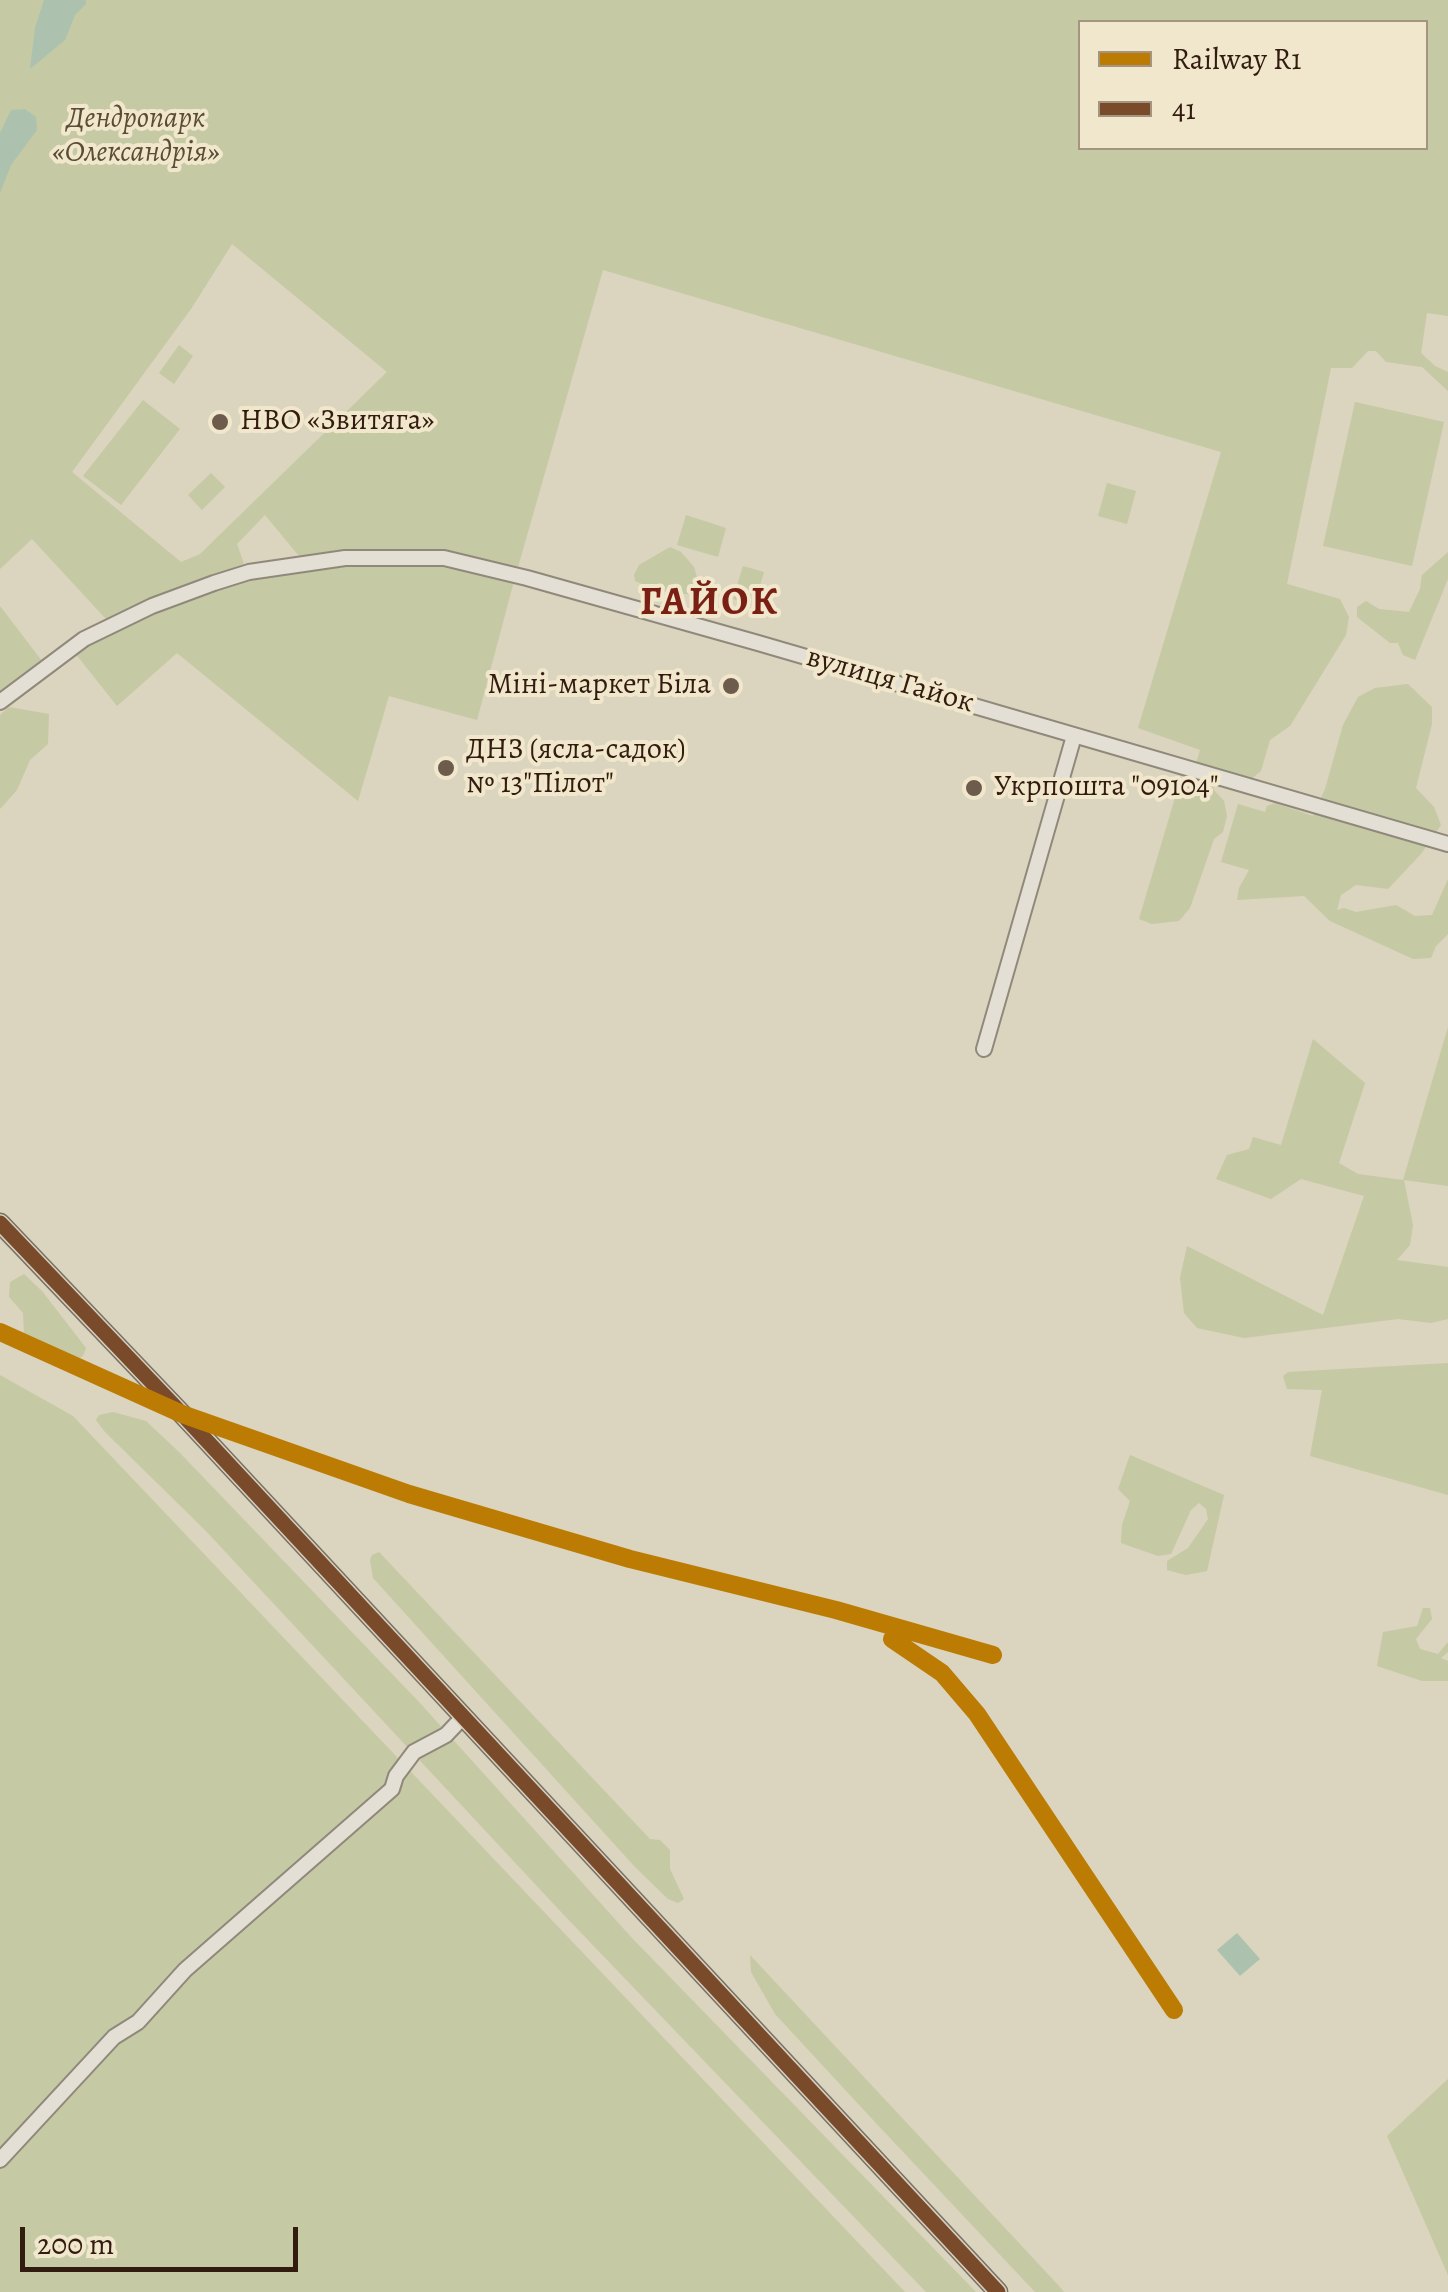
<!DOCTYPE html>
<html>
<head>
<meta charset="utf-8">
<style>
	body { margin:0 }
	#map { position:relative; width:1448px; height:2292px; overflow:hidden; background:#dbd4be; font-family:Alegreya,serif }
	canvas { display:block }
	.legend { position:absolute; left:1078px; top:20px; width:350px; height:130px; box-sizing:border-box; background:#f0e7cc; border:2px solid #a49580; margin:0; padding:12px 18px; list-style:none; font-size:30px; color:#321b0f }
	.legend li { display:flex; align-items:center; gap:20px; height:50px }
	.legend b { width:50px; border:2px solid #a49580 }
	.scale { position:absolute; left:20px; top:2227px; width:278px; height:45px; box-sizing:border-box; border:5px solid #321b0f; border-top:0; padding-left:12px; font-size:30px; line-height:35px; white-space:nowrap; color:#321b0f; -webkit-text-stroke:8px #f0e7cc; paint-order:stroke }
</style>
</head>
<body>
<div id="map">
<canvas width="1448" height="2292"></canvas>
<ul class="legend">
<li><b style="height:12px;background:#bc7c04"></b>Railway R1</li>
<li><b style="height:12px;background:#7a4b2a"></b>41</li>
</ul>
<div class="scale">200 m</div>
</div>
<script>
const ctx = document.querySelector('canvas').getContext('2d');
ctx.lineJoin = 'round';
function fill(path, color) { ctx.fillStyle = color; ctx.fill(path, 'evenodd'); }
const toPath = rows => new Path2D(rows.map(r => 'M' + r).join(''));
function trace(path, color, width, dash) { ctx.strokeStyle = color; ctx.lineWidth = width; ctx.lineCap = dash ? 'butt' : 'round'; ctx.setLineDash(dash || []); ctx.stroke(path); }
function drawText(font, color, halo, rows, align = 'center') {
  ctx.font = font + ' Alegreya,serif'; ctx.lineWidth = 8; ctx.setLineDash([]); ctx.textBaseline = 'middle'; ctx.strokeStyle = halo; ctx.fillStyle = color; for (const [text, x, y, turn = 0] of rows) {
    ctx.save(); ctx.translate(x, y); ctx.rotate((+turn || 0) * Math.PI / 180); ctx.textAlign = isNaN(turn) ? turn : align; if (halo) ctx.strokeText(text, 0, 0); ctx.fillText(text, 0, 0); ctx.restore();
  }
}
fill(toPath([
	[0,0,1448,0,1448,316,1427,313,1421,353,1435,366,1448,372,1448,391,1422,367,1386,362,1376,351,1368,351,1352,368,1331,368,1287,584,1340,599,1349,617,1346,635,1290,726,1270,740,1261,771,1245,784,1210,774,1214,790,1224,801,1227,816,1223,832,1214,839,1190,908,1179,921,1152,924,1139,919,1177,791,1194,770,1200,750,1138,728,1221,452,603,270,518,567,443,550,339,550,299,556,265,515,237,544,244,564,138,603,106,619,32,539,0,569],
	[1080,22,1426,22,1426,148,1080,148],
	[232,244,387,372,200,554,181,562,72,472,191,309],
	[179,345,193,356,174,384,159,373],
	[143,400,180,429,121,505,83,476],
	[1355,402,1444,422,1412,566,1323,546],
	[211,473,225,487,202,510,188,495],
	[1107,483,1136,491,1127,524,1098,516],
	[686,515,726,528,718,557,677,545],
	[670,547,681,552,694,567,698,581,698,593,694,595,658,591,635,581,634,575,639,565],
	[1448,552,1448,579,1415,660,1403,655,1398,643,1390,643,1357,617,1357,607,1366,601,1379,609,1409,612,1420,589,1422,575],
	[348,565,437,566,514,581,477,720,389,696,358,801,177,653,117,706,75,653,119,627,168,606,223,587,259,577],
	[743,566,764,572,754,606,733,599],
	[0,606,42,661,0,693],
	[1408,684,1432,707,1432,724,1416,788,1434,807,1441,825,1421,854,1388,889,1356,885,1341,895,1337,910,1344,908,1356,912,1396,905,1415,916,1432,915,1448,879,1448,934,1436,946,1431,958,1413,959,1330,921,1304,896,1237,900,1239,888,1249,870,1221,862,1238,804,1265,812,1267,806,1275,803,1313,816,1325,789,1343,725,1358,697,1375,688],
	[9,707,49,714,48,744,30,760,17,790,0,809,0,715],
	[1448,1027,1448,1186,1404,1180,1413,1225,1410,1245,1397,1260,1448,1267,1448,1319,1431,1323,1398,1319,1244,1338,1197,1328,1184,1313,1180,1278,1187,1246,1323,1315,1364,1196,1301,1179,1271,1199,1216,1179,1227,1155,1249,1149,1253,1137,1281,1145,1313,1039,1365,1083,1339,1163,1358,1174,1403,1180],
	[24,1274,42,1291,86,1348,83,1356,77,1360,62,1356,24,1334,23,1313,9,1297,10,1282],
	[1448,1363,1448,1495,1310,1456,1322,1390,1287,1389,1283,1376,1288,1372],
	[0,1375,73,1416,905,2292,0,2292],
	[113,1412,146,1421,180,1453,419,1702,632,1938,976,2292,926,2292,562,1913,205,1530,105,1432,96,1420,99,1415],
	[1130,1455,1224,1495,1207,1571,1186,1575,1167,1570,1167,1561,1188,1548,1208,1519,1206,1509,1199,1503,1191,1510,1171,1554,1158,1556,1121,1543,1122,1525,1130,1501,1118,1489],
	[379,1552,650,1839,660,1840,670,1850,670,1869,684,1899,678,1903,668,1899,635,1867,373,1578,370,1560,372,1555],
	[1423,1608,1430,1608,1432,1619,1416,1639,1420,1649,1438,1654,1448,1642,1448,1652,1441,1658,1448,1661,1448,1681,1422,1681,1377,1666,1383,1632,1417,1626],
	[750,1955,1060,2287,1064,2292,1035,2292,874,2121,775,2014,751,1972],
	[1448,2079,1448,2275,1387,2136]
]), '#c5c9a4');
fill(toPath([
	[44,0,86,0,86,4,75,15,65,40,30,69,35,28],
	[25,109,36,117,37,130,11,165,0,193,0,133,11,110],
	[1237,1933,1260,1959,1240,1976,1217,1950]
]), '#acc2ae');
const minor = toPath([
	[0,702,84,639,152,606,214,583,249,572,345,558,444,558,527,578,758,643,1448,844],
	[984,1049,1074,736],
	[0,2160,114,2037,138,2022,185,1970,392,1789,396,1776,414,1752,446,1735,463,1717]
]);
const major = toPath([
	[0,1223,182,1414,998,2292]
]);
trace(minor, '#90897b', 18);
trace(major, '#787064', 21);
trace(minor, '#e3dfd4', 14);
trace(major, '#d7d0bf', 18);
trace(toPath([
	[0,1223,182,1414,998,2292]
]), '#7a4b2a', 15);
trace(toPath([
	[0,1332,182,1414,409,1494,630,1559,836,1610,993,1655],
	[892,1639,942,1673,977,1714,1174,2010]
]), '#bc7c04', 18);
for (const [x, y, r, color] of [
	[220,422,10,"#6d5c4c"],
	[731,686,10,"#6d5c4c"],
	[446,768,10,"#6d5c4c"],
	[974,788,10,"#6d5c4c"]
]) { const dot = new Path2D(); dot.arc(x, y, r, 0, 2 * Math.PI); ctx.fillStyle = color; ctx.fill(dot); trace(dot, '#f0e7cc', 4); }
drawText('italic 30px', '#594d35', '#f0e7cc', [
	["Дендропарк",136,120],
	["«Олександрія»",136,154]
]);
drawText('30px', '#321b0f', '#f0e7cc', [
	["НВО «Звитяга»",240,422],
	["Міні-маркет Біла",711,686,"right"],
	["ДНЗ (ясла-садок)",466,751],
	["№ 13\"Пілот\"",466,785],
	["Укрпошта \"09104\"",994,788]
], 'left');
drawText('30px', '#321b0f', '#f0e7cc', [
	["вулиця Гайок",890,681,16]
]);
ctx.letterSpacing = '2.5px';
drawText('bold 40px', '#7a1f14', '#f0e7cc', [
	["ГАЙОК",710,604]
]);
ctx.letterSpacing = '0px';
</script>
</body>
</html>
